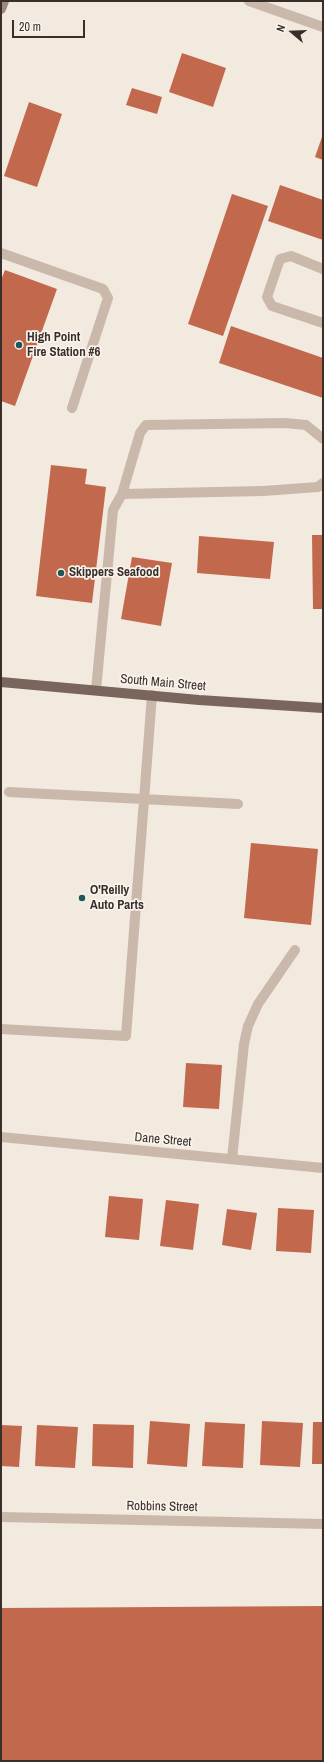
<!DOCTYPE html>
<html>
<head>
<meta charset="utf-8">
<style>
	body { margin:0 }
	#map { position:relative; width:324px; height:1762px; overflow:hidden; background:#f2e9df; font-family:"Archivo Narrow",sans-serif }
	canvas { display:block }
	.frame { position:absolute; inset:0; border:2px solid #382e2a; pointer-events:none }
	.north { position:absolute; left:272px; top:12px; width:40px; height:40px; -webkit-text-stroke:3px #faf3ec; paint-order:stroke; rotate:289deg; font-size:11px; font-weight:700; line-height:16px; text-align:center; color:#382e2a }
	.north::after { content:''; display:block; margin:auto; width:14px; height:18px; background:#382e2a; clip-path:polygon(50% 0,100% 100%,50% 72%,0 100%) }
	.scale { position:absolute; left:12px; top:20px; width:73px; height:18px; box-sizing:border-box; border:2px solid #382e2a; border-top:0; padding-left:5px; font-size:12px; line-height:14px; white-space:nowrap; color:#382e2a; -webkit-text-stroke:3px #faf3ec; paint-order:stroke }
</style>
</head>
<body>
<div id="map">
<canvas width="324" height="1762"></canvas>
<div class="frame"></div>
<div class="north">N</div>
<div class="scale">20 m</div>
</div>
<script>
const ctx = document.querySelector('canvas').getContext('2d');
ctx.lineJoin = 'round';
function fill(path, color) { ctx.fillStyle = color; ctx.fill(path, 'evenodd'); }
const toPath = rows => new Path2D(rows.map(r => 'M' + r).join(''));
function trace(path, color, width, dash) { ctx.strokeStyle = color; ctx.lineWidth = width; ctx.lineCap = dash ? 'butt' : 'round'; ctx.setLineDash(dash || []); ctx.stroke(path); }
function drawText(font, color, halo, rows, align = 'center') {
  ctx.font = font + ' "Archivo Narrow",sans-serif'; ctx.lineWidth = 3.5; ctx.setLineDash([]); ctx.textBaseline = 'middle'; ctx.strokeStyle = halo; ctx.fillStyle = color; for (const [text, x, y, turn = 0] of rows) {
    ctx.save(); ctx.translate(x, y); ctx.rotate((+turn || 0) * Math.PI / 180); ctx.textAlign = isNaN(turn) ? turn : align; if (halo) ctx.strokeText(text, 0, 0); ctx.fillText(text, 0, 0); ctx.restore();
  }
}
fill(toPath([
	[182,53,226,68,213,107,169,92],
	[132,88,162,97,157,114,126,105],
	[29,102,62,114,37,187,4,176],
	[323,134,323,160,315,157],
	[280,185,323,200,323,240,268,221],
	[232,194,268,206,223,336,188,324],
	[5,270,57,289,15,406,1,401,1,280],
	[231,326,323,358,323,398,219,363],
	[51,465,87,469,85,484,106,487,92,603,36,596],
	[312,535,323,535,323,609,313,609],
	[199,536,274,542,270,579,197,573],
	[132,557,172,563,161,626,121,619],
	[251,843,318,849,311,925,244,918],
	[186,1063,222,1065,219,1109,183,1107],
	[109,1196,143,1199,139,1240,105,1237],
	[166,1200,199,1204,193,1250,160,1246],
	[278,1208,314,1210,311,1253,276,1251],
	[227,1209,257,1213,251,1250,222,1245],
	[150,1421,190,1424,187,1467,147,1464],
	[262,1421,303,1423,300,1467,260,1465],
	[205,1422,245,1424,243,1468,202,1466],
	[313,1422,323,1422,323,1464,312,1464],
	[93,1424,134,1425,133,1468,92,1466],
	[1,1425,22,1426,19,1467,1,1466],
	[37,1425,78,1427,75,1468,35,1466],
	[323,1606,323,1761,1,1761,1,1608]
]), '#c2684d');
trace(toPath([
	[1,253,103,289,108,298,72,408],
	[323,269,291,256,280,259,267,297,272,306,323,323],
	[122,494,263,491],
	[96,690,113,510,122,494,140,433,146,425,285,423,306,425,323,439],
	[9,792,238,804],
	[1,1029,126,1036,152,695],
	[232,1159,244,1044,248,1026,258,1004,295,950]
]), '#cab9ab', 10);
trace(toPath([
	[249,1,323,27],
	[263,491,318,487,323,483],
	[1,1137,323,1168],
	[1,1517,323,1524]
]), '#cab9ab', 10);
trace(toPath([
	[1,9,4,1]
]), '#9e887c', 10);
trace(toPath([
	[1,682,199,700,323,708]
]), '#7a655c', 10);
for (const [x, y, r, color] of [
	[19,345,4,"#205659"],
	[61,573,4,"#205659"],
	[82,898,4,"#205659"]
]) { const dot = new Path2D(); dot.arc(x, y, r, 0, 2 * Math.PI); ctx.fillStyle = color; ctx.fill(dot); trace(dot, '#faf3ec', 1.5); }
drawText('bold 13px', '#382e2a', '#faf3ec', [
	["High Point",27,338],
	["Fire Station #6",27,353],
	["Skippers Seafood",69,573],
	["O'Reilly",90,891],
	["Auto Parts",90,906]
], 'left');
drawText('13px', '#382e2a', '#faf3ec', [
	["South Main Street",163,683,5],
	["Dane Street",163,1140,5],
	["Robbins Street",162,1507,1]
]);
</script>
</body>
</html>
